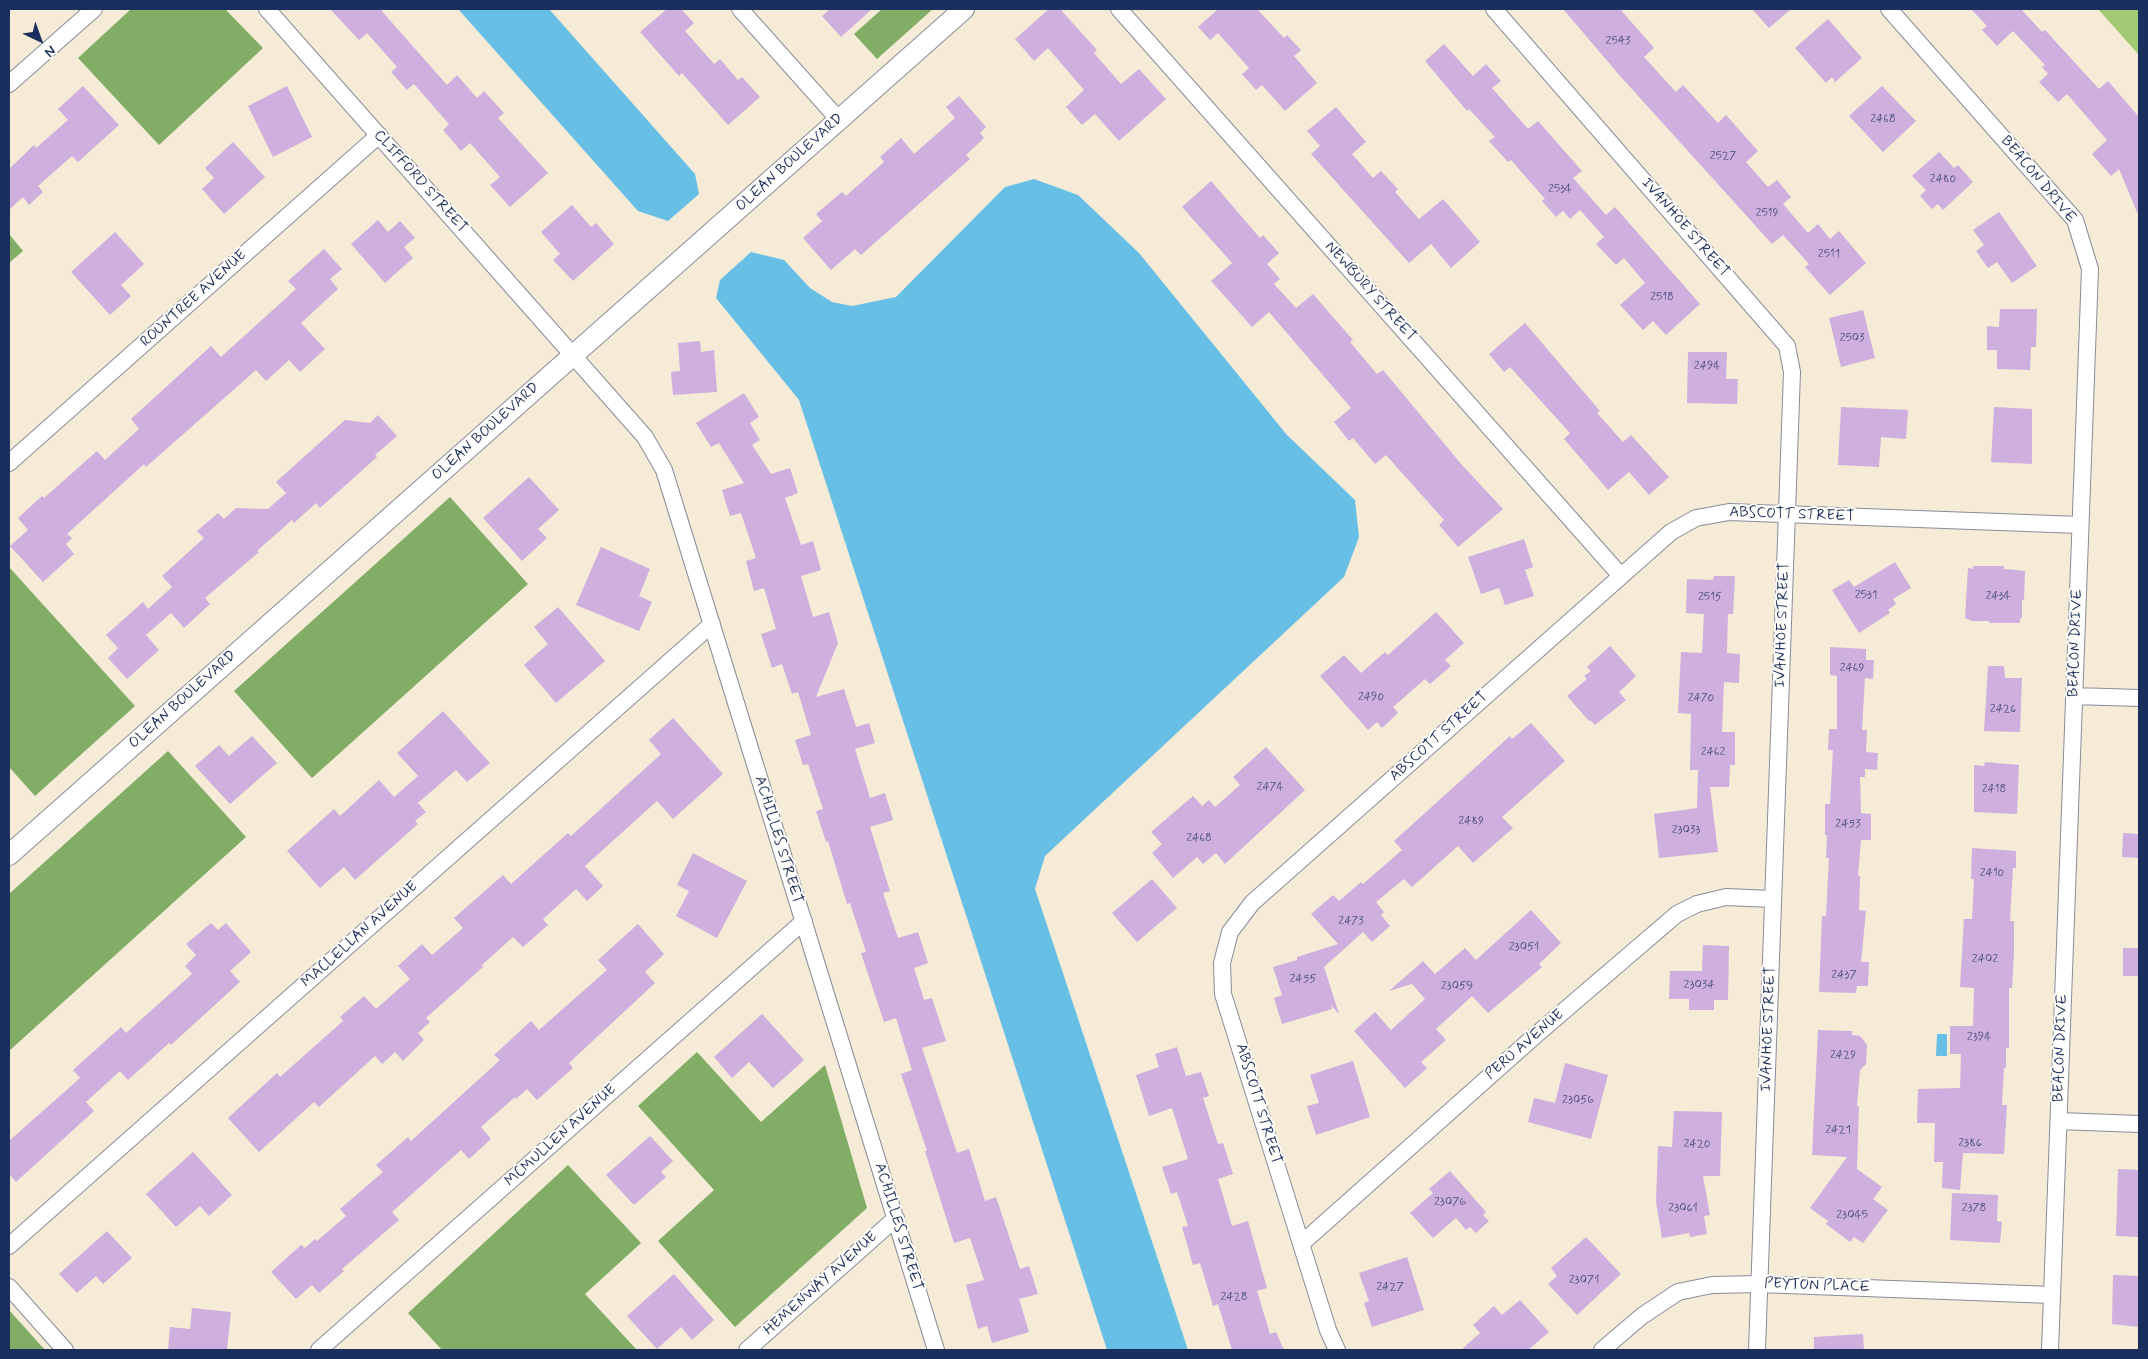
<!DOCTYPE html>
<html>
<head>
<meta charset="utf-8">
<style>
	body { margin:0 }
	#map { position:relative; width:2148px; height:1359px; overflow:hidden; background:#f5ebd6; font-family:Mynerve,sans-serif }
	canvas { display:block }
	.frame { position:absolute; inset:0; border:10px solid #1b2f5e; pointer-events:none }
	.north { position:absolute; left:15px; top:15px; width:50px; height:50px; -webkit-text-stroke:4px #fdfcf7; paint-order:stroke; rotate:138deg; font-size:14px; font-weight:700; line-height:20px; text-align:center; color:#1b2f5e }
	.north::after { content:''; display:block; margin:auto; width:18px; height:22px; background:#1b2f5e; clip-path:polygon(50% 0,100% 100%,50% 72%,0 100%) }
</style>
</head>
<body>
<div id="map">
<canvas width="2148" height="1359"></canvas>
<div class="frame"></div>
<div class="north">N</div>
</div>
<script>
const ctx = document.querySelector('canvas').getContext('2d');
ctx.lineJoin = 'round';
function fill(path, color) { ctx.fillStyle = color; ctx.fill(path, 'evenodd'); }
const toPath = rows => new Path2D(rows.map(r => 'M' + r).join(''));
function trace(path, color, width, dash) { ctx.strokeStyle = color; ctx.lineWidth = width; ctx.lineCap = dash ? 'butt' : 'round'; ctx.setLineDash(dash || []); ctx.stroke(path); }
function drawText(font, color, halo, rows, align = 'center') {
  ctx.font = font + ' Mynerve,sans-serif'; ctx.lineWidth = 4; ctx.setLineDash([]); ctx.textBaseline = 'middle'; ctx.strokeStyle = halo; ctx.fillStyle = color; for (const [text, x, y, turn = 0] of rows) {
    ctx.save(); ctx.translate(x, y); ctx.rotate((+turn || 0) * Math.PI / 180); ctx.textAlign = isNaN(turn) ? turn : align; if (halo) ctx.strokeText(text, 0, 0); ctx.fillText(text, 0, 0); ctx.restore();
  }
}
fill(toPath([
	[2098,9,2139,9,2139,55]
]), '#a2c974');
fill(toPath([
	[131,9,225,9,263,48,159,145,78,58],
	[882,9,933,9,877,59,854,34],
	[9,234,23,251,9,263],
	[450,497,528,584,312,778,234,691],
	[9,567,135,706,35,796,9,767],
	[168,751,246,837,9,1051,9,894],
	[697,1052,761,1122,825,1065,867,1208,735,1327,658,1241,714,1190,638,1106],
	[568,1165,641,1243,585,1294,637,1350,442,1350,408,1313],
	[9,1310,45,1350,9,1350]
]), '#81ad66');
fill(toPath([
	[458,9,549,9,695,174,699,194,668,221,638,211],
	[1034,179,1078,195,1139,253,1287,435,1355,500,1359,537,1344,577,1045,856,1035,889,1188,1350,1107,1350,799,400,716,298,720,280,751,252,784,260,810,288,832,302,852,306,896,297,1005,187],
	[1937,1034,1947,1034,1947,1056,1936,1056]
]), '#68bfe5');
fill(toPath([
	[330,9,380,9,447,85,457,75,477,98,484,91,504,113,498,118,548,173,510,207,490,185,500,177,470,143,461,151,443,130,449,124,414,84,407,90,391,72,397,67,367,33,359,40],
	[667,9,681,9,694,23,685,31,714,64,720,59,738,80,742,77,760,97,728,125,682,73,679,76,640,32],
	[830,9,872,9,841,37,822,16],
	[1049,9,1060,9,1097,50,1094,53,1121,84,1139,69,1166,99,1119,141,1095,114,1082,125,1066,107,1084,90,1048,48,1034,61,1015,39],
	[1218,9,1257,9,1284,38,1287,35,1301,50,1294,56,1317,83,1285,111,1262,85,1256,90,1242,74,1249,68,1218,33,1210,40,1198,27],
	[1563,9,1620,9,1654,48,1644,57,1676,92,1683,85,1718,123,1726,115,1758,151,1746,162,1768,187,1777,180,1791,197,1783,204,1808,233,1818,224,1830,239,1839,231,1866,263,1830,295,1805,267,1809,264,1783,235,1772,244,1621,77],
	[1752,9,1791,9,1769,28],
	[1971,9,2021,9,2042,32,2045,30,2099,89,2108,81,2139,117,2139,217,2119,169,2111,176,2092,154,2107,140,2067,94,2058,102,2039,82,2048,74,2042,67,2045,65,2013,31,1997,46,1982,30,1987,26],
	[1828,19,1862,58,1835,82,1832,77,1826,83,1795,48],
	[1444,44,1473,76,1486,64,1501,81,1492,88,1528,129,1538,121,1582,171,1573,178,1606,215,1615,207,1700,304,1666,335,1653,321,1643,330,1620,305,1645,283,1624,258,1616,265,1596,244,1604,237,1580,210,1570,219,1563,211,1556,217,1542,201,1545,199,1511,160,1508,162,1489,141,1495,137,1469,109,1467,111,1425,61],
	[83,86,119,125,78,162,72,156,38,186,43,192,29,205,23,197,9,210,9,169,34,145,36,148,68,120,58,109],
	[287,86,312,137,273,157,248,106],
	[1882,86,1916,121,1883,152,1849,116],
	[959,96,986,127,980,133,984,138,966,155,970,159,861,255,855,249,831,270,803,238,822,221,816,214,842,192,846,196,884,162,880,157,901,138,914,154,955,118,946,107],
	[1336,107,1366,142,1352,154,1373,178,1381,171,1398,189,1395,192,1419,219,1443,199,1480,242,1451,268,1431,244,1409,263,1311,154,1320,146,1307,131],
	[233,142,265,177,224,214,202,189,214,178,205,168],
	[1939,152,1954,168,1958,165,1973,182,1943,210,1938,204,1932,209,1920,196,1926,190,1912,176],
	[1211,181,1260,238,1263,235,1279,253,1267,264,1280,279,1274,284,1296,308,1313,294,1353,340,1350,342,1377,374,1383,370,1462,465,1503,509,1458,547,1439,525,1444,520,1386,455,1375,464,1353,438,1349,441,1334,422,1351,408,1269,312,1252,327,1211,281,1232,263,1182,207],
	[572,205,591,227,596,223,614,244,573,281,553,260,560,254,541,232],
	[1999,212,2037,266,2012,283,1997,262,1988,268,1976,251,1984,245,1973,230],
	[378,220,388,232,400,221,415,238,404,247,413,258,385,283,351,244],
	[115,232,144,264,121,285,131,296,110,315,71,272],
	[324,249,342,269,330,279,338,289,301,323,325,349,300,372,289,360,266,381,256,370,146,467,144,464,67,534,72,538,66,544,74,554,43,582,10,546,28,530,18,518,42,496,44,498,97,451,105,460,139,429,131,419,211,346,221,357,296,289,288,281],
	[2000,309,2037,309,2036,347,2031,347,2030,370,1997,369,1997,350,1987,350,1987,326,1999,327],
	[1863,310,1875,358,1841,367,1829,318],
	[1525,323,1600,411,1597,413,1623,442,1631,435,1669,477,1649,495,1629,472,1608,490,1564,439,1570,433,1510,367,1504,372,1489,354],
	[700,341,701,352,714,350,717,392,673,395,671,372,680,371,678,343],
	[1688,352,1727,352,1726,379,1738,379,1737,404,1687,403],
	[744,393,759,417,750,423,760,440,752,445,771,474,790,468,798,493,785,498,801,545,813,541,821,570,801,576,813,617,829,612,838,643,816,697,844,689,856,727,869,723,875,743,855,749,870,798,885,793,893,820,870,827,890,891,883,893,898,938,918,932,928,963,914,968,924,1000,932,998,946,1041,922,1048,957,1153,969,1149,985,1201,996,1197,1020,1269,1029,1266,1038,1294,1019,1299,1029,1332,992,1343,987,1326,978,1329,966,1285,984,1280,970,1238,954,1243,925,1151,927,1151,901,1074,912,1070,896,1018,884,1022,861,953,866,952,850,903,847,904,828,841,826,842,816,811,823,809,808,764,803,765,795,740,811,735,798,692,792,694,782,664,772,668,761,634,776,629,764,588,754,591,746,561,756,558,741,513,730,516,722,490,744,483,719,443,711,447,696,423],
	[1841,407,1908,410,1906,439,1881,437,1879,467,1838,465],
	[1994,407,2032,409,2032,464,1991,462],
	[378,415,397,436,375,455,377,457,320,508,316,503,294,523,292,520,257,551,259,552,205,598,210,604,184,628,171,613,146,635,159,650,127,679,108,658,118,648,106,635,143,602,148,609,172,587,162,576,204,538,197,531,218,513,224,519,236,508,268,509,286,493,276,482,345,420,370,423],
	[529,477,559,510,538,529,547,538,522,561,483,518],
	[1524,539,1533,567,1525,570,1534,596,1505,605,1499,588,1481,594,1468,557],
	[601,547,650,569,639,596,652,602,639,631,576,605],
	[1895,562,1911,588,1893,599,1896,604,1888,610,1890,613,1859,633,1832,590,1849,580,1854,587],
	[1973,566,2004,566,2004,569,2025,571,2024,600,2022,600,2022,618,2020,618,2020,623,1989,623,1989,621,1972,621,1965,618,1968,568,1973,569],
	[1714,576,1735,576,1733,614,1728,614,1727,653,1740,654,1739,683,1724,682,1722,732,1735,732,1735,765,1730,765,1729,787,1710,787,1718,852,1659,858,1654,814,1697,808,1698,770,1690,770,1691,714,1678,713,1681,652,1702,653,1704,614,1686,613,1687,579,1713,580],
	[558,607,605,661,556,703,524,665,548,644,534,627],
	[1436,612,1464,643,1445,660,1451,666,1430,684,1425,679,1393,707,1398,713,1382,728,1377,722,1368,730,1320,676,1344,655,1361,673,1385,652,1388,655],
	[1610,646,1636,676,1619,692,1626,700,1595,725,1590,720,1589,721,1567,696,1587,679,1584,676,1591,671,1587,667],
	[1830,647,1866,649,1866,660,1874,660,1873,679,1865,678,1862,730,1867,730,1866,752,1878,753,1877,770,1865,769,1865,777,1860,777,1861,813,1871,814,1871,840,1861,840,1858,876,1860,876,1859,910,1866,911,1861,962,1869,962,1868,986,1857,986,1856,993,1819,992,1822,916,1826,916,1829,858,1826,858,1827,835,1825,835,1825,804,1830,804,1833,750,1828,750,1829,729,1837,729,1837,676,1830,675],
	[1988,666,2004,666,2005,678,2022,678,2020,732,1984,731],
	[443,711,490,763,467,782,456,770,418,803,426,812,415,821,418,824,355,880,344,867,320,888,287,851,334,809,340,816,379,780,394,797,418,776,397,753],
	[673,718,723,774,673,819,657,801,585,866,603,886,587,901,576,889,543,919,548,925,523,947,513,937,482,965,483,967,426,1018,430,1022,418,1033,424,1040,403,1061,395,1052,382,1064,375,1056,319,1107,314,1102,259,1152,228,1118,277,1073,280,1077,343,1021,340,1017,364,996,376,1009,410,979,398,966,422,944,432,955,463,928,454,918,503,875,511,884,568,833,571,836,661,754,649,740],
	[1531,723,1565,761,1502,817,1513,828,1473,863,1458,846,1412,887,1404,879,1376,902,1384,912,1381,915,1390,926,1372,942,1363,932,1324,967,1339,1014,1331,1005,1332,1009,1282,1024,1274,998,1282,995,1273,967,1297,960,1297,957,1338,944,1311,914,1333,895,1339,901,1361,882,1363,884,1402,850,1394,841,1510,736,1512,739],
	[252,736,277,763,230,804,195,766,219,745,229,756],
	[1266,747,1305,790,1225,864,1216,853,1203,864,1197,857,1173,878,1152,853,1162,844,1151,832,1193,796,1202,806,1209,800,1215,807,1240,785,1233,777],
	[1985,762,2019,765,2017,814,1974,812,1974,765,1984,766],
	[2123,833,2139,834,2139,858,2122,857],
	[1972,848,2016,851,2016,868,2013,868,2010,921,2014,921,2014,953,2012,988,2009,988,2009,1048,2006,1048,2006,1068,2004,1068,2002,1105,2007,1105,2004,1154,1963,1153,1960,1190,1942,1188,1943,1162,1934,1162,1935,1123,1917,1123,1918,1089,1960,1088,1961,1054,1950,1054,1950,1026,1973,1026,1974,988,1960,987,1964,919,1972,919,1974,879,1971,879],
	[693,853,747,881,717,938,676,916,689,891,677,885],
	[1152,879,1177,908,1137,942,1112,913],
	[1531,910,1561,943,1539,964,1542,967,1488,1013,1472,996,1436,1029,1446,1040,1421,1062,1427,1068,1405,1088,1354,1031,1375,1012,1391,1030,1425,999,1412,984,1389,991,1423,961,1435,974,1465,948,1476,960],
	[211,923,218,930,226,923,251,952,230,971,240,982,171,1045,169,1043,128,1080,120,1071,86,1102,94,1111,16,1182,9,1174,9,1141,80,1078,73,1070,121,1027,126,1033,192,974,185,966,196,955,186,944],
	[638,924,664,954,645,972,655,983,569,1063,573,1068,537,1100,527,1089,516,1099,515,1097,481,1127,491,1139,469,1159,461,1150,392,1212,399,1220,342,1269,344,1271,319,1293,312,1285,296,1299,271,1272,301,1245,305,1248,315,1239,317,1241,346,1216,340,1209,383,1172,376,1165,408,1137,411,1141,500,1060,494,1055,531,1021,539,1030,607,970,598,960],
	[1703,945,1729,946,1728,1000,1714,1000,1714,1010,1689,1010,1689,999,1669,999,1670,971,1702,971],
	[2123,948,2139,948,2139,976,2123,976],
	[762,1014,804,1060,773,1088,749,1062,732,1078,714,1057],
	[1818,1030,1852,1031,1852,1035,1860,1036,1867,1045,1866,1064,1860,1070,1857,1106,1859,1106,1857,1169,1882,1187,1873,1199,1888,1210,1863,1243,1854,1237,1850,1242,1826,1224,1828,1221,1810,1208,1847,1157,1812,1155],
	[1177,1047,1186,1076,1201,1072,1209,1096,1203,1098,1218,1144,1223,1143,1233,1174,1218,1179,1232,1226,1248,1221,1267,1288,1257,1291,1270,1334,1276,1332,1284,1350,1232,1350,1218,1304,1213,1306,1200,1263,1193,1265,1182,1227,1188,1226,1177,1192,1171,1194,1162,1167,1188,1159,1172,1108,1149,1116,1136,1075,1159,1067,1155,1054],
	[1353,1061,1370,1117,1316,1135,1307,1106,1319,1103,1310,1075],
	[1565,1063,1608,1075,1591,1139,1528,1122,1534,1098,1555,1103],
	[1674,1111,1722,1112,1720,1176,1703,1176,1710,1215,1704,1216,1707,1234,1690,1237,1689,1233,1662,1238,1656,1202,1658,1146,1672,1147],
	[650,1136,673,1161,661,1172,666,1177,634,1205,606,1175],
	[193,1152,232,1195,209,1216,200,1206,176,1227,146,1194],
	[2118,1169,2139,1170,2139,1237,2116,1236],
	[1450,1171,1486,1212,1483,1215,1489,1221,1476,1233,1470,1227,1466,1230,1456,1218,1433,1238,1410,1213,1433,1193,1429,1189],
	[1952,1193,1998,1195,1997,1221,2002,1222,2000,1243,1950,1240],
	[107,1231,132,1258,103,1284,96,1276,77,1293,59,1274],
	[1586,1237,1621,1274,1577,1315,1548,1284,1557,1276,1551,1268],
	[1407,1257,1424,1310,1372,1327,1364,1303,1369,1301,1359,1273],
	[674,1274,714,1320,692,1340,681,1327,657,1349,627,1316],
	[2113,1275,2139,1276,2139,1327,2112,1324],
	[1520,1300,1549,1332,1528,1350,1461,1350,1480,1333,1473,1325,1494,1306,1502,1315],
	[192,1308,231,1312,227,1350,168,1350,170,1327,190,1329],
	[1863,1334,1864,1350,1814,1350,1814,1337]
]), '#ceafde');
const minor = toPath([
	[267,9,645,437,664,470,936,1350],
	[740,9,839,120],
	[1119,9,1621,576],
	[1494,9,1787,346,1792,372,1757,1350],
	[1889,9,2075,220,2090,269,2050,1350],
	[9,84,94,9],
	[9,463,379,135],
	[2074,696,2139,698],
	[2059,1121,2139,1124],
	[1301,1244,1537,1034,1677,914,1697,904,1726,897,1773,899],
	[9,1246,712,624],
	[9,1287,65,1350],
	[319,1350,804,921],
	[747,1350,896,1218],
	[1337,1350,1328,1330,1223,994,1222,963,1230,932,1252,903,1671,532,1696,518,1729,512,2080,525],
	[1602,1350,1642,1316,1678,1292,1712,1285,1759,1284,2052,1295]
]);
const tertiary = toPath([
	[9,855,964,9]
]);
trace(minor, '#888d9a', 18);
trace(tertiary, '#888d9a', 22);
trace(minor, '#fff', 16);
trace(tertiary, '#fff', 20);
drawText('12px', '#484f7e', null, [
	["2543",1618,41],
	["2468",1883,119],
	["2527",1723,156],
	["2480",1943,179],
	["2534",1560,189],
	["2519",1767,213],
	["2511",1829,254],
	["2518",1662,297],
	["2503",1852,338],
	["2494",1707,366],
	["2531",1866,595],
	["2434",1998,596],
	["2515",1710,597],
	["2469",1852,668],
	["2490",1371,697],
	["2470",1701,698],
	["2426",2003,709],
	["2462",1713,752],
	["2474",1270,787],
	["2418",1994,789],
	["2489",1471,821],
	["2453",1848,824],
	["23033",1686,830],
	["2468",1199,838],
	["2410",1992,873],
	["2473",1351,921],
	["23051",1524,947],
	["2402",1985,959],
	["2437",1844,975],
	["2455",1303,979],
	["23034",1699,985],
	["23059",1457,986],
	["2394",1979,1037],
	["2429",1843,1055],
	["23056",1578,1100],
	["2421",1838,1130],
	["2386",1970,1143],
	["2420",1697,1144],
	["23076",1450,1202],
	["23061",1683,1208],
	["2378",1974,1208],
	["23045",1852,1215],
	["23071",1584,1280],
	["2427",1390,1287],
	["2428",1234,1297]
]);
drawText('15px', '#1b2f5e', '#fdfcf7', [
	["OLEAN BOULEVARD",790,163,-42],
	["BEACON DRIVE",2038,180,50],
	["CLIFFORD STREET",420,182,48],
	["IVANHOE STREET",1685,228,49],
	["NEWBURY STREET",1370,292,48],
	["ROUNTREE AVENUE",194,299,-42],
	["OLEAN BOULEVARD",486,432,-42],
	["ABSCOTT STREET",1792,515,2],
	["IVANHOE STREET",1783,625,-88],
	["BEACON DRIVE",2076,643,-88],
	["OLEAN BOULEVARD",183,700,-42],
	["ABSCOTT STREET",1439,737,-42],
	["ACHILLES STREET",778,840,73],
	["MACLELLAN AVENUE",360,935,-42],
	["IVANHOE STREET",1769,1029,-88],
	["PERU AVENUE",1525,1045,-41],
	["BEACON DRIVE",2061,1048,-88],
	["ABSCOTT STREET",1258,1104,73],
	["MCMULLEN AVENUE",561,1136,-42],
	["ACHILLES STREET",898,1227,73],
	["HEMENWAY AVENUE",821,1284,-42],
	["PEYTON PLACE",1817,1286,2]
]);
</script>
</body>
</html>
